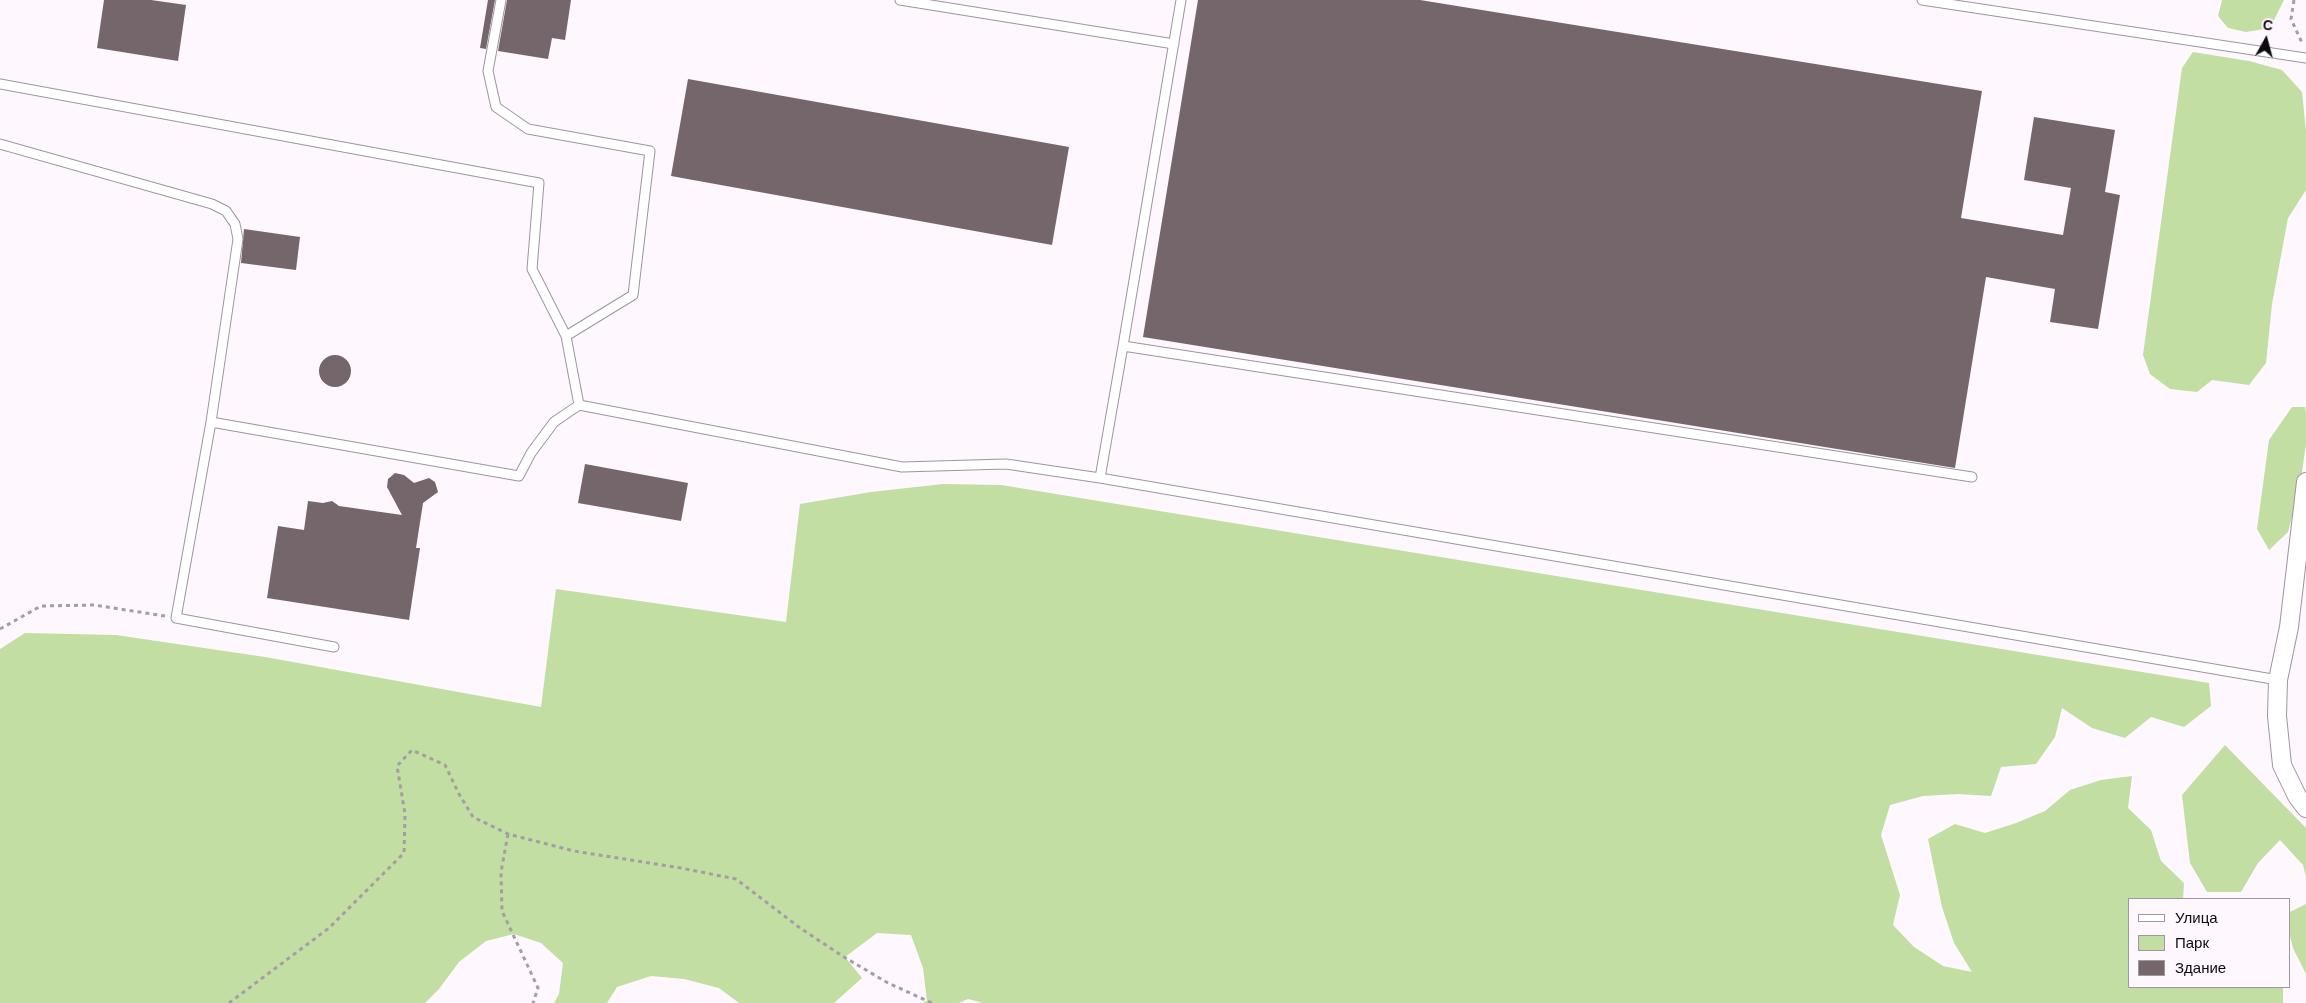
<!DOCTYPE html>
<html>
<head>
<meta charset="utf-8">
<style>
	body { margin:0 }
	#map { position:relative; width:2306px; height:1003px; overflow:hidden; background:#fef7fe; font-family:Arial,sans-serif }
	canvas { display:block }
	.legend { position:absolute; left:2128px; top:898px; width:162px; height:90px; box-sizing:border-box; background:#fef7fe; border:1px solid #9e999e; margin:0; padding:6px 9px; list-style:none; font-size:15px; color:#0e0b0f }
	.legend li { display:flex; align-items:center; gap:10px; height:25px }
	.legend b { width:25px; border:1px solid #9e999e }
	.north { position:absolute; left:2241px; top:15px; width:50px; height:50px; -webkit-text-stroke:4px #fef7fe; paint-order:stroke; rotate:7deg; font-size:14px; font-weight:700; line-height:20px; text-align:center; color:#0e0b0f }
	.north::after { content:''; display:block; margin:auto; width:18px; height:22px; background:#0e0b0f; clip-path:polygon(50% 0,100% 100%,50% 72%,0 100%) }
</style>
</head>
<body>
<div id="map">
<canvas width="2306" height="1003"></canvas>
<ul class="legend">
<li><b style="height:6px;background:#fff"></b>Улица</li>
<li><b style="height:14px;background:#c2dea2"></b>Парк</li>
<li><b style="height:14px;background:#74666b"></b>Здание</li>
</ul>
<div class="north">С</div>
</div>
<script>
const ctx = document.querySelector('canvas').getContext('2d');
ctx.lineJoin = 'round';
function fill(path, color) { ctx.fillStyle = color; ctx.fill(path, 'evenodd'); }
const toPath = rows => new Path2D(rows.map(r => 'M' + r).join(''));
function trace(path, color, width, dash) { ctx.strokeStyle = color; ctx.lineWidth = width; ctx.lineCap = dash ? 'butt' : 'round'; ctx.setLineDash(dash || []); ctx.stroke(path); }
fill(toPath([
	[2222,0,2284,0,2270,28,2246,32,2228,28,2218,16],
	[2193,52,2249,61,2282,70,2302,92,2306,131,2306,190,2288,218,2272,304,2266,363,2249,385,2212,380,2197,392,2170,389,2150,374,2143,355,2182,68],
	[2292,407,2305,407,2306,414,2306,444,2300,486,2288,532,2269,550,2257,529,2269,440],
	[943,484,1001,485,2209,683,2211,706,2184,727,2151,717,2125,738,2092,728,2062,708,2055,737,2036,764,2001,767,1991,796,1958,794,1923,796,1890,805,1881,835,1900,895,1893,925,1914,947,1943,966,1972,972,1954,943,1942,907,1928,839,1955,824,1985,833,2016,823,2045,811,2070,790,2101,780,2132,776,2128,808,2151,830,2161,861,2184,883,2183,899,2130,899,2130,987,2283,987,2283,1003,983,1003,968,999,959,1003,922,1003,927,1001,923,968,911,935,877,933,845,957,862,978,834,1003,739,1003,719,988,684,979,651,976,617,987,607,1003,554,1003,559,994,563,963,541,943,514,934,486,941,459,962,439,989,425,1003,0,1003,0,649,25,633,116,635,265,657,541,707,556,589,786,622,800,504,871,492],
	[2225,745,2306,828,2306,877,2303,865,2280,840,2258,863,2241,892,2207,892,2190,863,2182,795],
	[2306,904,2306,974,2293,948,2290,936,2290,912]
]), '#c2dea2');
fill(toPath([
	[104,0,151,0,186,5,178,61,97,48],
	[488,0,495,0,486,49,480,48],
	[507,0,571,0,565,40,552,38,548,59,498,51],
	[1198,0,1420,0,1982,91,1961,218,2063,235,2071,188,2024,180,2034,117,2115,130,2105,192,2120,195,2098,329,2050,322,2055,289,1986,277,1955,468,1143,337],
	[688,79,1069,147,1052,245,671,176],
	[244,229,300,237,296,270,241,263],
	'319 371a16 16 0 1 1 32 0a16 16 0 1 1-32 0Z',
	[585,464,688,483,681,521,578,503],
	[395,473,404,475,414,483,429,478,435,482,438,492,423,503,416,548,420,548,409,620,267,598,278,526,304,530,308,501,323,503,332,501,339,506,402,515,387,487,388,479]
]), '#74666b');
const lane = toPath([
	[501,0,488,71,496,107,528,129,650,151,633,295,566,336],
	[900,0,1174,44],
	[1922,0,2306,58],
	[0,84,539,183,532,269,566,336,579,405],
	[0,144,212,204,226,211,235,224,238,239,211,422],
	[1123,346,1181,0],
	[1100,478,1123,346,1972,477],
	[334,647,176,618,211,422,519,476,531,453,554,422,579,405,902,467,1006,464,1100,478,2278,680]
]);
const street = toPath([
	[2306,482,2289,627,2278,680,2277,716,2282,765,2297,796,2306,808]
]);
trace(lane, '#9e959f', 11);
trace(street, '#9e959f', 20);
trace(toPath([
	[2294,0,2291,19,2303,45],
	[0,629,41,606,94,605,165,616],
	[508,834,501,872,502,911,538,988,533,1003],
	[229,1003,329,928,404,853,405,814,397,766,412,750,445,765,459,794,473,817,508,834,574,851,681,868,736,879,800,928,844,957,888,983,932,1003]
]), '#a49ea4', 3, [4, 4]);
trace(lane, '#fff', 9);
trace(street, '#fff', 18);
</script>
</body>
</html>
